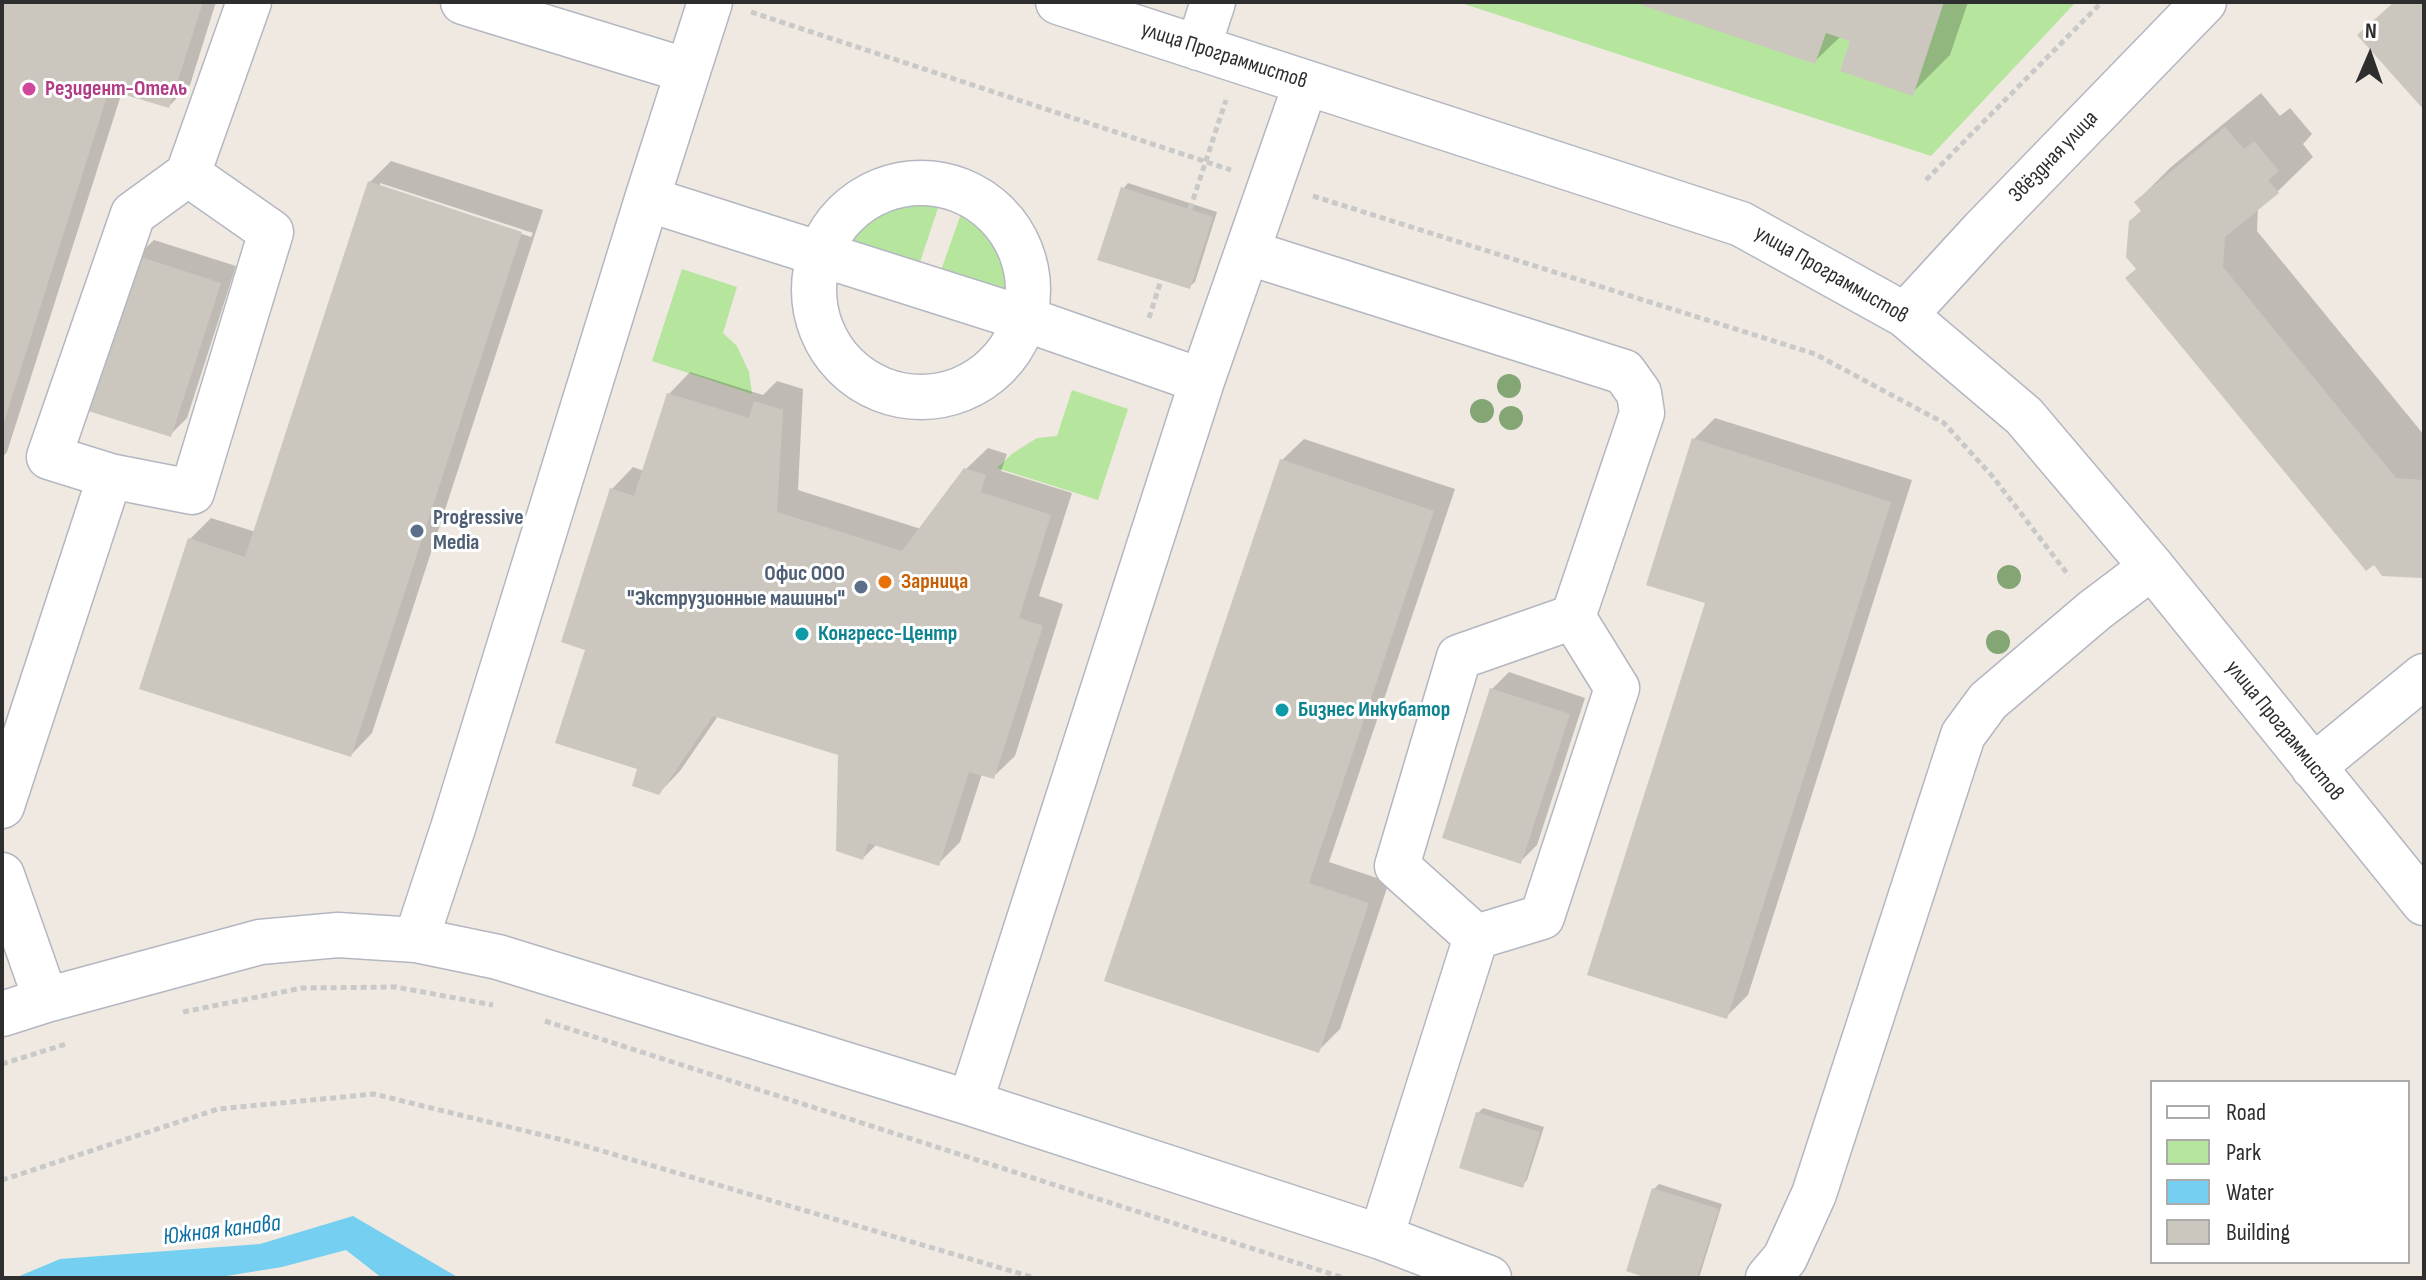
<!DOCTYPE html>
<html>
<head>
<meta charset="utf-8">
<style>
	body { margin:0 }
	#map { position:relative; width:2426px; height:1280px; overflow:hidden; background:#efe9e1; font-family:"Sofia Sans Condensed",sans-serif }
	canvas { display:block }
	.frame { position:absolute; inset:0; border:4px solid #2e2e2e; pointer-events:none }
	.legend { position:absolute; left:2150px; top:1080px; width:260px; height:184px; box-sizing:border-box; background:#fff; border:2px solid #ababab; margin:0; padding:10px 14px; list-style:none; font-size:24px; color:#2e2e2e }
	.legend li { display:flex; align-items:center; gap:16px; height:40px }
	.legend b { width:40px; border:2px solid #ababab }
	.north { position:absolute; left:2330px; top:16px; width:80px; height:80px; -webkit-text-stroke:6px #fff; paint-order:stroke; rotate:2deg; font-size:22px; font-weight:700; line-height:32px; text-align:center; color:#2e2e2e }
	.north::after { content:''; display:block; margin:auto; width:28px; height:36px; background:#2e2e2e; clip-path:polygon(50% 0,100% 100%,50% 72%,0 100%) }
</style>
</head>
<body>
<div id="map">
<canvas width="2426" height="1280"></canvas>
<div class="frame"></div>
<ul class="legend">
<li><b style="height:10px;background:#fff"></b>Road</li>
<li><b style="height:22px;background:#b6e59e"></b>Park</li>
<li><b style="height:22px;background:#75cff0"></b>Water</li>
<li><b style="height:22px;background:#cbc7bf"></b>Building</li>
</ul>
<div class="north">N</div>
</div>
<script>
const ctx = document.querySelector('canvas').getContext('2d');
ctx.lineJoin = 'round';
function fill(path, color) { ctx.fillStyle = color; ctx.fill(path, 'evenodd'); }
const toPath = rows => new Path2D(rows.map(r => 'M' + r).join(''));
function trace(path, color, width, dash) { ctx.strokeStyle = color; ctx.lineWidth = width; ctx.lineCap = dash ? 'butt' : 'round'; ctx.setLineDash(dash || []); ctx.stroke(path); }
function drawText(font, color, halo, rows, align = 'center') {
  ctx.font = font + ' "Sofia Sans Condensed",sans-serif'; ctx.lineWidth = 6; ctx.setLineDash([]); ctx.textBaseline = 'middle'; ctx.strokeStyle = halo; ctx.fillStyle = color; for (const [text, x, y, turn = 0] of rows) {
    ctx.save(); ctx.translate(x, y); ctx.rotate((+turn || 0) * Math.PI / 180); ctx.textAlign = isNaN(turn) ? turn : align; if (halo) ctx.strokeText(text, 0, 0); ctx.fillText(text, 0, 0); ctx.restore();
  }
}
fill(toPath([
	[1458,2,2076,2,1931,156],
	[915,198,941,199,918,268,844,244,857,225,875,212,894,203],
	[963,208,984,223,998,240,1008,258,1013,280,1013,302,939,276],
	[682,269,737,287,723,333,737,346,749,372,752,394,652,361],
	[1072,390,1128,409,1098,500,997,468,1013,453,1037,438,1057,436]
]), '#b6e59e');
fill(toPath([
	[353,1216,459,1278,382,1278,346,1250,282,1267,220,1277,15,1278,60,1259,260,1244]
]), '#75cff0');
fill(toPath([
	[2,2,216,2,190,85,169,106,122,92,7,452,2,458],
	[1638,2,1968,2,1950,55,1912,93,1853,40,1841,36,1815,61],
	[2261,93,2280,116,2290,108,2312,134,2303,144,2313,157,2278,191,2258,207,2257,231,2424,435,2424,573,2138,268,2143,210,2136,202,2171,167],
	[391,161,543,210,372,733,351,755,190,539,211,518,256,532,370,182],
	[380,183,533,233,531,237,380,187],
	[1128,183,1217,212,1195,282,1189,287,1123,189],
	[154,240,236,266,187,418,170,435,137,256],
	[690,372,763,395,777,381,803,389,798,490,921,529,966,469,988,448,1007,454,1001,471,1072,493,1039,596,1063,604,1015,756,993,777,982,774,960,842,939,863,877,844,863,858,840,754,718,716,680,771,659,793,639,768,612,489,633,467,644,471,669,394],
	[1715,418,1912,480,1748,995,1726,1017,1708,602,1694,439],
	[1304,439,1455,489,1329,862,1389,882,1340,1029,1318,1051,1282,460],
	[1509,672,1585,698,1537,845,1521,861,1492,689],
	[1483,1108,1544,1127,1527,1180,1522,1186,1477,1114],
	[1659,1184,1722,1204,1699,1278,1653,1278,1654,1189]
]), '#0003');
fill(toPath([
	[2,2,203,2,169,108,109,90,3,425],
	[1633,2,1944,2,1913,96,1840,71,1850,41,1826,33,1815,64],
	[2394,2,2424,2,2424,110,2357,35],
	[2225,127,2244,149,2254,141,2279,171,2268,180,2279,193,2225,237,2223,267,2396,478,2424,480,2424,576,2421,578,2382,576,2374,565,2366,571,2125,278,2136,269,2126,257,2129,221,2141,211,2134,202],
	[368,181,522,232,351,757,139,689,188,538,245,557],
	[1121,187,1213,217,1190,289,1097,260],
	[135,255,221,283,171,437,85,410],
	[667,393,749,418,754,401,783,410,777,512,902,551,964,468,986,475,981,492,1051,515,1019,618,1043,626,994,779,969,772,939,866,868,843,863,860,836,851,838,755,713,716,659,795,632,786,637,769,555,743,585,650,561,642,610,488,634,496],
	[1692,438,1891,502,1727,1019,1587,975,1705,603,1646,585],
	[1280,459,1434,511,1309,883,1369,903,1319,1053,1104,981],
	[1490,688,1570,714,1521,864,1442,838],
	[1476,1112,1540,1132,1523,1188,1459,1168],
	[1652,1188,1719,1209,1697,1278,1647,1278,1626,1271]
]), '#cbc7bf');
const minor = toPath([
	[463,2,688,71],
	[1058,2,1741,224,1905,315,2024,416,2152,567,2424,903],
	[1198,48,1213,2],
	'814 290a107 107 0 1 1 214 0a107 107 0 1 1-214 0Z',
	[647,199,1025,319,1202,381],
	[1247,252,1624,372,1639,393,1642,413,1573,617,1459,657,1397,866,1476,937,1381,1237],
	[1905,315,1983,230,2204,2],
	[110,476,49,457,133,214,188,174,249,2],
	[2313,767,2424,676],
	[2,806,110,476,192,492,271,232,188,174],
	[2,875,46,1000],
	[1476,937,1542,917,1617,688,1573,617],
	[416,940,453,828,647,199,710,2],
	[2,1014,46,1000,260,942,338,935,416,940,498,957,970,1103,1381,1237,1489,1278],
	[970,1103,1202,381,1306,83],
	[1768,1278,1785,1258,1814,1194,1963,735,1988,701,2095,610,2152,567]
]);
trace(minor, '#b4b7c1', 47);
trace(toPath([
	[751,12,1231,170],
	[1926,180,2102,2],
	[1313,196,1815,354,1944,423,1993,477,2069,576],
	[1190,209,1226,100],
	[1149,318,1161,280],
	[183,1012,302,988,396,987,493,1005],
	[545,1021,1344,1278],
	[2,1064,66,1044],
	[2,1180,218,1109,374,1094,575,1143,1035,1278]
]), '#c9c9c9', 5, [6, 4]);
trace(minor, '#fff', 44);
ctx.fillStyle = '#84a574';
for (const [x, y] of [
	[1509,386],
	[1482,411],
	[1511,418],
	[2009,577],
	[1998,642]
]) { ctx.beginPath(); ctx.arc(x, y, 12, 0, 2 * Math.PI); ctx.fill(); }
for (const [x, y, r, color] of [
	[29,89,8,"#d1479c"],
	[417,531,8,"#5c6f8a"],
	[885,582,8,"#e8710a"],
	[861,587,8,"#5c6f8a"],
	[802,634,8,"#0f9aa8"],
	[1282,710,8,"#0f9aa8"]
]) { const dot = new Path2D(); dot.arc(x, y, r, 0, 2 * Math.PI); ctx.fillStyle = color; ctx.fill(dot); trace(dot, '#fff', 3); }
drawText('22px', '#2e2e2e', '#fff', [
	["улица Программистов",1224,56,18],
	["Звёздная улица",2054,157,-46],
	["улица Программистов",1831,275,30],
	["улица Программистов",2284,731,51]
]);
drawText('bold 22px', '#b23c85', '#fff', [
	["Резидент-Отель",45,89]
], 'left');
drawText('bold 22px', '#4e5e75', '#fff', [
	["Progressive",433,518],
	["Media",433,543],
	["Офис ООО",845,574,"right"],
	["\"Экструзионные машины\"",845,599,"right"]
], 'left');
drawText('bold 22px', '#c56008', '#fff', [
	["Зарница",901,582]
], 'left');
drawText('bold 22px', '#0d838f', '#fff', [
	["Конгресс-Центр",818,634],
	["Бизнес Инкубатор",1298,710]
], 'left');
drawText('italic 24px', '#0d6fa3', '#fff', [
	["Южная канава",222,1231,-7]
]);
</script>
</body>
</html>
